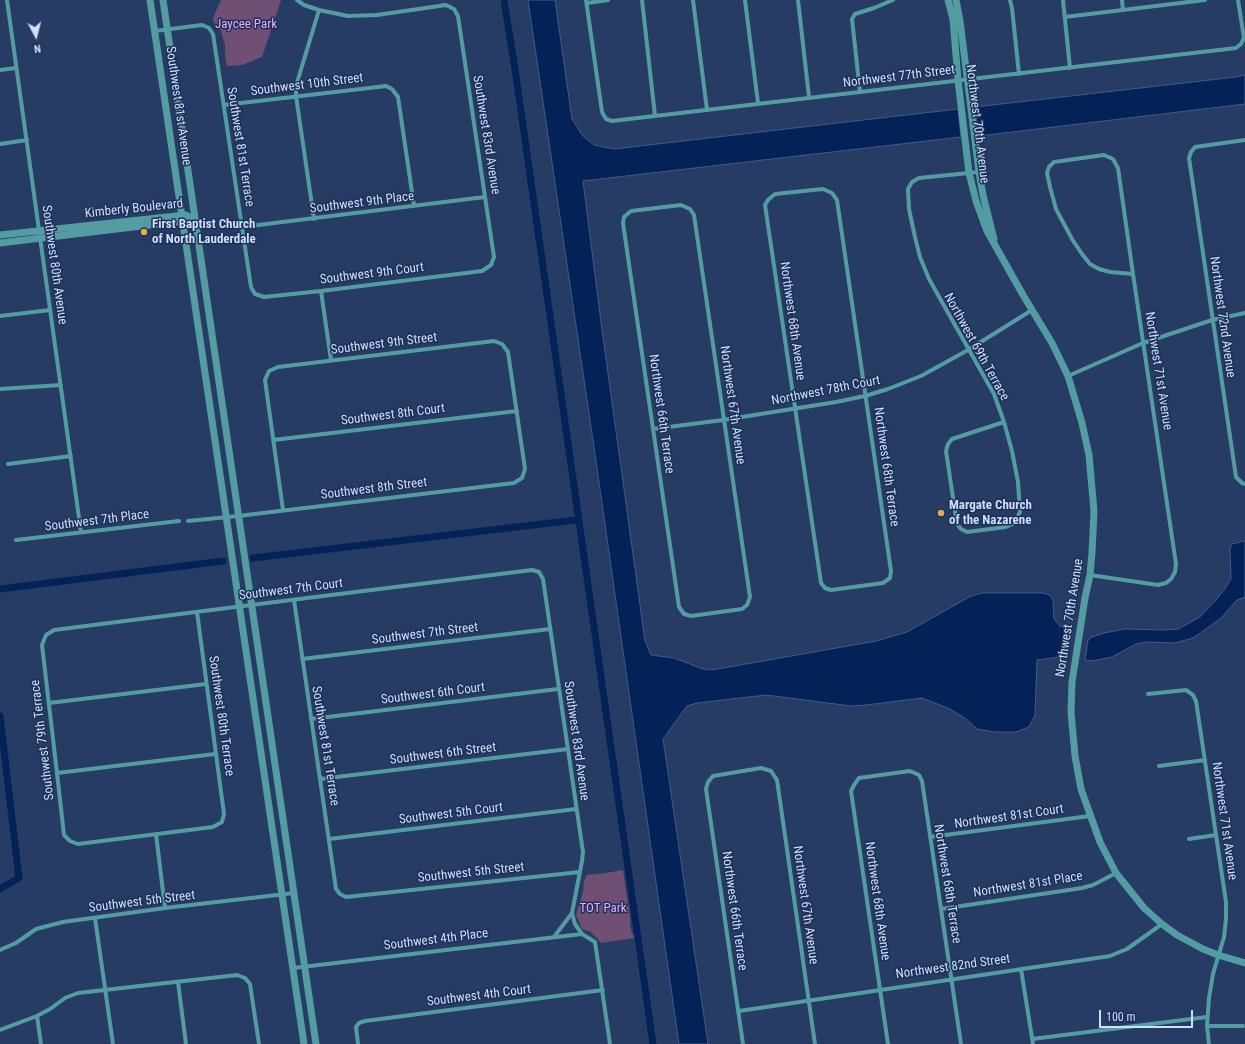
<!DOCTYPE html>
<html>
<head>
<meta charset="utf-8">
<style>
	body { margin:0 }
	#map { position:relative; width:1245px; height:1044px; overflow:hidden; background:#263c65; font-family:"Roboto Condensed",sans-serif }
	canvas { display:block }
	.north { position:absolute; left:16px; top:16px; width:40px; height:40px; -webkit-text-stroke:3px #1c3159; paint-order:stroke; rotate:173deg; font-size:11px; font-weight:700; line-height:16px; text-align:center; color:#d0dff8 }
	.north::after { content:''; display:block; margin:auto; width:14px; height:18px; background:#d0dff8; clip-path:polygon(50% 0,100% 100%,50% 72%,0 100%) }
	.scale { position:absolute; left:1099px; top:1010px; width:94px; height:18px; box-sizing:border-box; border:2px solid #d0dff8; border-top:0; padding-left:5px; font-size:12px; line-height:14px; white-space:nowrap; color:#d0dff8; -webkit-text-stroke:3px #1c3159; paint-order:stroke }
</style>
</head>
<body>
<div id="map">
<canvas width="1245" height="1044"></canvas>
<div class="north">N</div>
<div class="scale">100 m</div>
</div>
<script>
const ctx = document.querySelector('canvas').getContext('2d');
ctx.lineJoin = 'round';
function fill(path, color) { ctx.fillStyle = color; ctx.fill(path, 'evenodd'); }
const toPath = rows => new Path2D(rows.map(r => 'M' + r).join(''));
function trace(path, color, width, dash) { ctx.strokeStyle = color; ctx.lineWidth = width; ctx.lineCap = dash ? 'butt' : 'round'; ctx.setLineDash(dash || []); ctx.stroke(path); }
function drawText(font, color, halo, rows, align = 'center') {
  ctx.font = font + ' "Roboto Condensed",sans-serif'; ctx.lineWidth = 3; ctx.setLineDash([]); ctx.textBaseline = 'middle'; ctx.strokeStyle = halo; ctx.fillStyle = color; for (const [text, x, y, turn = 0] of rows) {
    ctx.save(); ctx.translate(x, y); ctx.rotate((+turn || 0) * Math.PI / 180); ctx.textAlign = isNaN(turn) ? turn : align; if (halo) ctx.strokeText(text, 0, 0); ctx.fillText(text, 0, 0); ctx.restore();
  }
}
fill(toPath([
	[221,0,281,0,262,57,242,65,227,66,225,55,225,45,221,31,213,21,213,18],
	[623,870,630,917,630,925,632,933,635,938,601,943,591,932,582,929,576,915,583,892,584,881,587,875,606,873]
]), '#6f4f74');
const water = toPath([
	[528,0,555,0,572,119,582,135,594,145,614,149,958,109,961,137,583,181,602,330,645,641,651,655,674,658,703,669,712,670,876,641,907,632,971,596,982,593,1043,593,1050,595,1053,600,1054,619,1060,626,1071,631,1067,656,1037,660,1035,715,1029,727,1016,732,994,732,977,729,966,719,950,709,922,698,866,705,851,706,766,695,697,703,687,706,663,739,708,1044,679,1044,595,454,528,0],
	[1245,75,1245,104,979,136,975,107,1236,77,1245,75],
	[1245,541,1245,597,1237,600,1220,619,1193,638,1175,643,1147,642,1136,644,1112,657,1092,661,1085,660,1088,640,1092,637,1104,633,1125,629,1165,630,1178,629,1200,617,1216,600,1225,589,1231,579,1230,548,1232,544,1245,541]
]);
fill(water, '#052258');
trace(water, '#425b88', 1);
trace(toPath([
	[504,0,516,76,653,1044],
	[253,558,576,520],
	[0,589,223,561],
	[0,716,19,878,0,889]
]), '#052258', 7);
trace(toPath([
	[7,0,81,532],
	[586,0,602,112,606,119,612,121,1236,48,1241,44,1244,38,1238,0],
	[642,0,655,116],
	[693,0,707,110],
	[745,0,758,103],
	[798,0,809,97],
	[1010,0,1012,8,1019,74],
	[1063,0,1070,68],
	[1122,0,1123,10],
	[587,3,608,0],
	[1065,17,1205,0],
	[155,31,202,25,209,28,213,34,251,287,255,294,264,297,321,291,482,271,491,265,494,257,485,197,458,16,454,9,446,5,377,15,348,16,319,10,304,5,297,0],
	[0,70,16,68],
	[860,92,852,19,855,14,874,8,893,0],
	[224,105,386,86,392,89,398,97,414,206],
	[1245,140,1195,147,1191,152,1189,158,1236,477,1242,483,1245,484],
	[0,144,27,140],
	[979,172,919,178,912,182,908,189,909,209,915,237,920,257,929,279,994,394,1004,422,1012,451,1018,482,1020,512,1015,523,1006,527,967,532,961,529,957,524,946,451,948,444,952,439,1004,422],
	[823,189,832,193,837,200,891,571,890,578,883,583,831,590,825,588,821,583,765,205,768,200,775,194,823,189],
	[681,205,690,209,694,215,750,597,747,605,742,609,691,616,684,614,679,607,623,223,624,217,631,211,681,205],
	[314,219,296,96,296,86,319,10],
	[242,227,485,197],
	[321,291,331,360],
	[0,316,50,310],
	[1068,376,1143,343,1212,320,1245,313],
	[0,389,61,385],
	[653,429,723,420,836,402,865,396,888,389,921,376,968,350,1032,310],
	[273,440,517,411],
	[8,464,71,456],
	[188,521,238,516,514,483,522,478,525,469,508,352,502,344,494,341,278,367,269,371,265,380,283,510],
	[16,540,179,521],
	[1090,575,1158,585,1166,583,1171,579,1175,572,1176,564,1133,274,1118,168,1113,159,1104,155,1054,162,1049,167,1047,173,1050,187,1056,209,1072,239,1082,254,1090,264,1099,269,1110,272,1133,274],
	[294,600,336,889,340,894,346,897,580,872],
	[197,612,224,814,222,822,213,827,78,844,70,841,64,835,57,773,42,645,46,635,54,630,251,605,532,570,539,572,543,579,583,852,582,861,572,913,554,937],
	[302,659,550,629],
	[1148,694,1186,690,1193,695,1196,701,1226,902,1226,919,1224,937,1213,974,1209,998,1207,1026,1209,1044],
	[49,703,206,684],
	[311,719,558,689],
	[1159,766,1205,760],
	[57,773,215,754],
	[320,779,568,749],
	[156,834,165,908],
	[930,837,1090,816],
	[329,839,576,809],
	[1189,839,1216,835],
	[941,909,1082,888,1093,885,1116,873],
	[572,913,575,924,582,934,595,942,610,1044],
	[95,918,113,1044],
	[0,950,16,943,36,929,63,922,165,908,294,893],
	[293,968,582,934],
	[1021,969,1033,1044],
	[178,982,186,1044],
	[739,1011,1110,956,1127,949,1162,924],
	[37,1016,41,1044],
	[1207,1026,1243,1026],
	[0,1030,37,1016,50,1009,65,998,78,993,237,975,245,978,250,984,259,1044],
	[1032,1039,1207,1017],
	[358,1044,356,1027,359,1023,365,1021,603,990],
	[743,1044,706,789,708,782,713,776,761,768,771,771,777,780,815,1044],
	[888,1044,851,791,854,785,859,778,910,771,919,775,922,781,961,1044]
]), '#539da2', 4);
trace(toPath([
	[150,0,304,1044],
	[163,0,316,1044],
	[948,0,953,19,958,80,969,173,976,201,987,231,1023,295,1052,343,1068,376,1082,423,1089,455,1094,511,1092,553,1090,575,1085,598,1072,682,1071,712,1075,756,1081,789,1100,842,1116,873,1144,908,1162,924,1177,935,1203,949,1218,955,1245,963],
	[956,0,960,21,979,172,983,195,994,239],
	[0,235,186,215],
	[0,243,183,221,194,215]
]), '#539da2', 7);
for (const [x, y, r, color] of [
	[144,232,4,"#e6ad36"],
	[941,513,4,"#e6ad36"]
]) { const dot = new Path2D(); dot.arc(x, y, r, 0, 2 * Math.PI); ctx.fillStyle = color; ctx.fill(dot); trace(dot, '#1c3159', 1.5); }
drawText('13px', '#efa9fb', '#1c3159', [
	["Jaycee Park",246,25],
	["TOT Park",603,909]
]);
drawText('13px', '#d0dff8', '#1c3159', [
	["Northwest 77th Street",899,77,-7],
	["Southwest 10th Street",307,85,-7],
	["Southwest 81st Avenue",178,106,82],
	["Northwest 70th Avenue",977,124,83],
	["Southwest 83rd Avenue",486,135,81],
	["Southwest 81st Terrace",240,147,81],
	["Southwest 9th Place",362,203,-7],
	["Kimberly Boulevard",134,209,-6],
	["Southwest 80th Avenue",54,265,82],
	["Southwest 9th Court",372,274,-7],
	["Northwest 72nd Avenue",1222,317,82],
	["Northwest 68th Avenue",792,321,82],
	["Southwest 9th Street",384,344,-7],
	["Northwest 69th Terrace",976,347,61],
	["Northwest 71st Avenue",1158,371,81],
	["Northwest 78th Court",826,391,-11],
	["Northwest 67th Avenue",732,405,82],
	["Northwest 66th Terrace",661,414,82],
	["Southwest 8th Court",393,415,-7],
	["Northwest 68th Terrace",886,467,82],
	["Southwest 8th Street",374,489,-7],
	["Southwest 7th Place",97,521,-7],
	["Southwest 7th Court",291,590,-7],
	["Northwest 70th Avenue",1070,618,-81],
	["Southwest 7th Street",425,634,-7],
	["Southwest 6th Court",433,694,-7],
	["Southwest 80th Terrace",221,716,82],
	["Southwest 79th Terrace",43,740,-97],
	["Southwest 83rd Avenue",576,741,82],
	["Southwest 81st Terrace",325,746,81],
	["Southwest 6th Street",443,754,-7],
	["Southwest 5th Court",451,814,-7],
	["Northwest 81st Court",1009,817,-8],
	["Northwest 71st Avenue",1224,821,82],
	["Southwest 5th Street",471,873,-6],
	["Northwest 68th Terrace",947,884,81],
	["Northwest 81st Place",1028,885,-9],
	["Northwest 68th Avenue",877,901,82],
	["Southwest 5th Street",142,902,-7],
	["Northwest 67th Avenue",805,905,82],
	["Northwest 66th Terrace",734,911,82],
	["Southwest 4th Place",436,940,-7],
	["Northwest 82nd Street",953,967,-8],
	["Southwest 4th Court",479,996,-7]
]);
drawText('bold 13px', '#d0dff8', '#1c3159', [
	["First Baptist Church",152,225],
	["of North Lauderdale",152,240],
	["Margate Church",949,506],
	["of the Nazarene",949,521]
], 'left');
</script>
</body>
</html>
